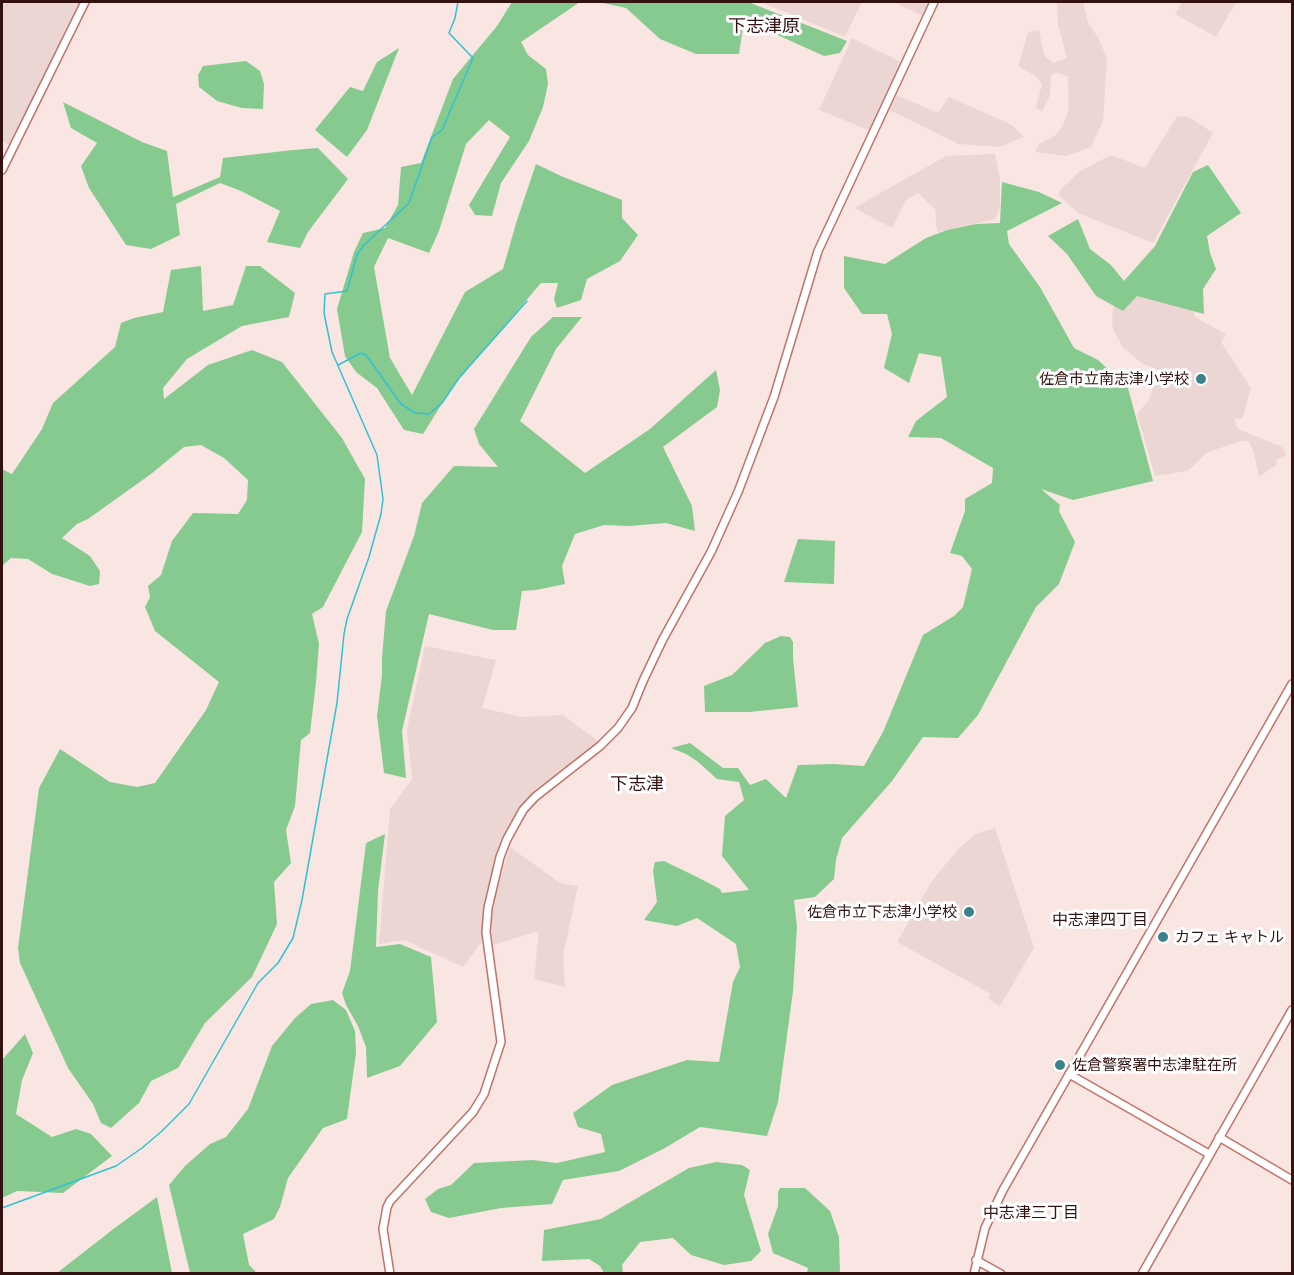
<!DOCTYPE html>
<html>
<head>
<meta charset="utf-8">
<style>
	body { margin:0 }
	#map { position:relative; width:1294px; height:1275px; overflow:hidden; background:#f9e6e3; font-family:Quicksand,sans-serif }
	canvas { display:block }
	.frame { position:absolute; inset:0; border:3px solid #33120f; pointer-events:none }
</style>
</head>
<body>
<div id="map">
<canvas width="1294" height="1275"></canvas>
<div class="frame"></div>
</div>
<script>
const ctx = document.querySelector('canvas').getContext('2d');
ctx.lineJoin = 'round';
function fill(path, color) { ctx.fillStyle = color; ctx.fill(path, 'evenodd'); }
const toPath = rows => new Path2D(rows.map(r => 'M' + r).join(''));
function trace(path, color, width, dash) { ctx.strokeStyle = color; ctx.lineWidth = width; ctx.lineCap = dash ? 'butt' : 'round'; ctx.setLineDash(dash || []); ctx.stroke(path); }
function drawText(font, color, halo, rows, align = 'center') {
  ctx.font = font + ' Quicksand,"Noto Sans JP",sans-serif'; ctx.lineWidth = 6; ctx.setLineDash([]); ctx.textBaseline = 'middle'; ctx.strokeStyle = halo; ctx.fillStyle = color; for (const [text, x, y, turn = 0] of rows) {
    ctx.save(); ctx.translate(x, y); ctx.rotate((+turn || 0) * Math.PI / 180); ctx.textAlign = isNaN(turn) ? turn : align; if (halo) ctx.strokeText(text, 0, 0); ctx.fillText(text, 0, 0); ctx.restore();
  }
}
fill(toPath([
	[2,2,81,2,9,145,2,141],
	[761,2,862,2,845,37],
	[894,2,930,2,923,16],
	[1057,2,1083,2,1088,23,1099,39,1107,59,1103,121,1091,147,1066,156,1035,152,1039,144,1055,136,1063,125,1069,109,1068,77,1056,72,1051,76,1050,95,1042,112,1036,107,1042,84,1034,75,1018,66,1028,32,1039,30,1044,55,1053,63,1067,58,1058,25],
	[1182,2,1236,2,1216,37,1175,14],
	[852,38,901,62,871,131,819,110],
	[897,95,938,113,949,97,1012,125,1024,137,1000,147,959,144,889,110],
	[1177,116,1189,117,1213,133,1153,243,1080,214,1058,195,1062,188,1080,171,1111,155,1145,168],
	[995,154,1000,180,1000,208,995,219,937,232,935,209,918,193,906,200,892,228,854,208,946,156],
	[1135,290,1193,307,1195,317,1226,334,1221,342,1251,388,1243,417,1241,419,1234,418,1238,429,1282,447,1286,455,1276,460,1277,464,1259,477,1253,450,1248,441,1241,441,1208,452,1188,471,1155,476,1137,414,1148,401,1160,370,1143,364,1123,348,1113,329,1112,322,1113,307,1121,295],
	[425,646,496,660,482,708,522,717,563,715,598,741,523,803,502,840,487,891,483,940,463,967,404,940,379,944,390,809,412,779,407,729],
	[995,828,1034,948,1000,1006,989,999,991,994,897,942,932,881,959,848,976,834],
	[510,847,560,883,578,886,563,956,565,987,534,979,539,931,493,945,491,924,496,892]
]), '#ebd6d3');
fill(toPath([
	[512,2,580,2,521,42,528,55,546,69,548,84,543,107,529,141,501,183,492,216,475,215,469,205,510,137,489,120,466,144,439,231,429,253,388,238,374,267,390,358,412,395,465,292,503,269,517,220,536,164,561,176,622,200,622,218,638,235,620,261,587,279,581,300,557,308,554,299,558,283,541,283,453,386,423,434,404,430,377,388,356,372,345,356,337,309,354,252,363,233,385,228,398,205,401,167,421,163,453,79,497,26],
	[598,2,748,2,847,41,840,53,824,56,744,20,739,54,696,54,660,39,626,8],
	[399,48,367,130,347,157,315,130,350,87,363,91,377,62],
	[246,61,260,71,264,84,263,109,242,108,217,101,199,87,198,75,203,66],
	[63,102,142,142,167,151,173,197,220,177,223,158,293,150,318,148,348,179,308,232,300,248,267,242,280,211,241,191,220,183,176,204,180,235,151,249,126,245,89,188,81,166,97,143,71,128],
	[1208,165,1241,213,1207,236,1210,253,1216,269,1203,289,1204,314,1137,296,1123,311,1096,296,1067,254,1048,236,1078,219,1090,249,1111,265,1124,281,1155,246,1193,172],
	[1002,182,1039,192,1062,203,1007,231,1009,244,1040,287,1074,348,1098,360,1128,388,1153,481,1073,500,1041,489,1060,505,1059,511,1075,542,1059,584,1036,607,978,715,958,738,923,737,892,781,842,838,836,860,834,879,815,897,794,900,797,927,793,991,778,1102,767,1136,700,1127,665,1148,619,1171,563,1180,552,1204,501,1208,449,1218,431,1212,425,1199,438,1189,451,1185,474,1163,533,1160,557,1163,605,1152,601,1134,578,1127,573,1113,612,1085,687,1060,719,1062,733,982,740,967,736,944,697,918,677,926,644,920,657,902,653,871,655,862,664,861,697,877,720,889,722,893,749,890,722,856,725,816,744,800,739,782,717,779,697,761,686,754,671,748,690,743,723,768,738,768,750,785,766,779,786,798,798,765,833,764,864,766,883,732,923,635,954,616,963,607,972,569,962,556,950,553,965,511,965,499,992,483,993,468,941,438,908,437,916,421,947,397,941,357,919,353,909,383,884,368,892,334,887,314,862,314,844,288,844,256,885,264,926,238,947,230,976,224,1000,223],
	[201,266,203,311,233,305,246,266,260,266,295,293,289,317,242,326,187,359,163,388,164,399,208,365,252,350,282,362,342,438,365,479,362,532,323,607,312,614,319,644,316,682,310,733,301,740,295,806,286,830,291,863,274,882,277,924,252,977,205,1023,178,1068,151,1081,139,1103,111,1128,101,1123,93,1104,68,1068,20,963,18,948,39,788,60,749,110,782,137,787,155,783,206,710,219,682,155,631,145,607,150,597,148,586,161,575,172,541,193,513,238,514,247,500,248,480,224,458,201,445,184,447,151,474,88,519,77,524,62,538,90,556,100,571,99,584,90,586,52,574,28,559,11,558,2,566,2,469,12,474,42,429,53,403,115,347,121,323,134,318,163,312,171,270],
	[553,317,582,317,556,349,520,421,585,473,650,429,716,370,720,390,717,407,663,447,692,506,695,531,666,523,629,526,604,525,575,534,562,566,565,584,536,590,522,591,516,630,493,630,429,614,402,731,406,778,384,773,377,716,382,675,382,658,386,611,414,536,422,503,454,466,498,467,479,444,474,429,531,337],
	[798,539,835,541,834,584,784,582],
	[781,636,790,637,793,642,793,658,798,707,749,712,705,712,704,686,732,675,765,643],
	[385,834,378,891,376,947,400,944,431,957,437,1022,400,1066,367,1078,366,1047,358,1026,346,1005,342,993,350,971,366,843],
	[333,1000,346,1010,355,1031,356,1053,347,1119,323,1128,288,1178,280,1207,274,1219,243,1234,249,1265,257,1273,190,1273,169,1185,185,1166,210,1144,226,1137,248,1109,272,1046,295,1018,311,1004],
	[25,1034,33,1053,22,1080,16,1114,52,1137,76,1129,91,1134,112,1156,63,1193,17,1191,2,1198,2,1060],
	[716,1162,742,1165,750,1170,744,1195,761,1251,751,1261,724,1265,691,1255,673,1238,640,1242,622,1265,623,1273,604,1273,600,1266,589,1259,542,1261,544,1230,601,1219,689,1168],
	[780,1188,805,1188,830,1211,839,1237,840,1273,807,1273,808,1268,773,1253,768,1234,778,1206,778,1192],
	[157,1197,172,1273,57,1273,116,1227]
]), '#87ca8f');
trace(toPath([
	[338,365,361,353,366,355,401,404,415,413,429,414,442,403,459,378,527,301],
	[2,1208,116,1166,142,1148,162,1131,189,1104,258,983,278,963,293,938,302,900,337,703,344,634,347,619,369,557,381,514,383,499,377,455,332,352,324,313,325,294,347,291,357,255,364,245,409,203,432,137,442,130,473,58,449,33,455,18,458,2]
]), '#2fc2d4', 1.5);
const tertiary = toPath([
	[2,170,85,2],
	[1069,1074,1209,1154],
	[1219,1137,1292,1180],
	[976,1260,1001,1274],
	[390,1274,383,1229,387,1207,390,1201,473,1112,484,1094,501,1042,486,932,488,908,500,857,507,839,523,810,535,797,600,746,618,728,632,708,643,681,663,639,711,552,738,492,774,397,818,251,934,2],
	[974,1274,985,1228,1003,1190,1292,684],
	[1142,1274,1292,1010]
]);
trace(tertiary, '#c57168', 10);
trace(tertiary, '#fff', 7);
for (const [x, y, r, color] of [
	[1201,379,6,"#3b828b"],
	[969,912,6,"#3b828b"],
	[1163,937,6,"#3b828b"],
	[1060,1065,6,"#3b828b"]
]) { const dot = new Path2D(); dot.arc(x, y, r, 0, 2 * Math.PI); ctx.fillStyle = color; ctx.fill(dot); trace(dot, '#fff', 2); }
drawText('15px', '#33120f', '#fff', [
	["佐倉市立南志津小学校",1189,379],
	["佐倉市立下志津小学校",957,912],
	["カフェ キャトル",1175,937,"left"],
	["佐倉警察署中志津駐在所",1072,1065,"left"]
], 'right');
drawText('16px', '#33120f', '#fff', [
	["中志津四丁目",1100,920],
	["中志津三丁目",1031,1213]
]);
drawText('18px', '#33120f', '#fff', [
	["下志津原",764,27],
	["下志津",637,785]
]);
</script>
</body>
</html>
